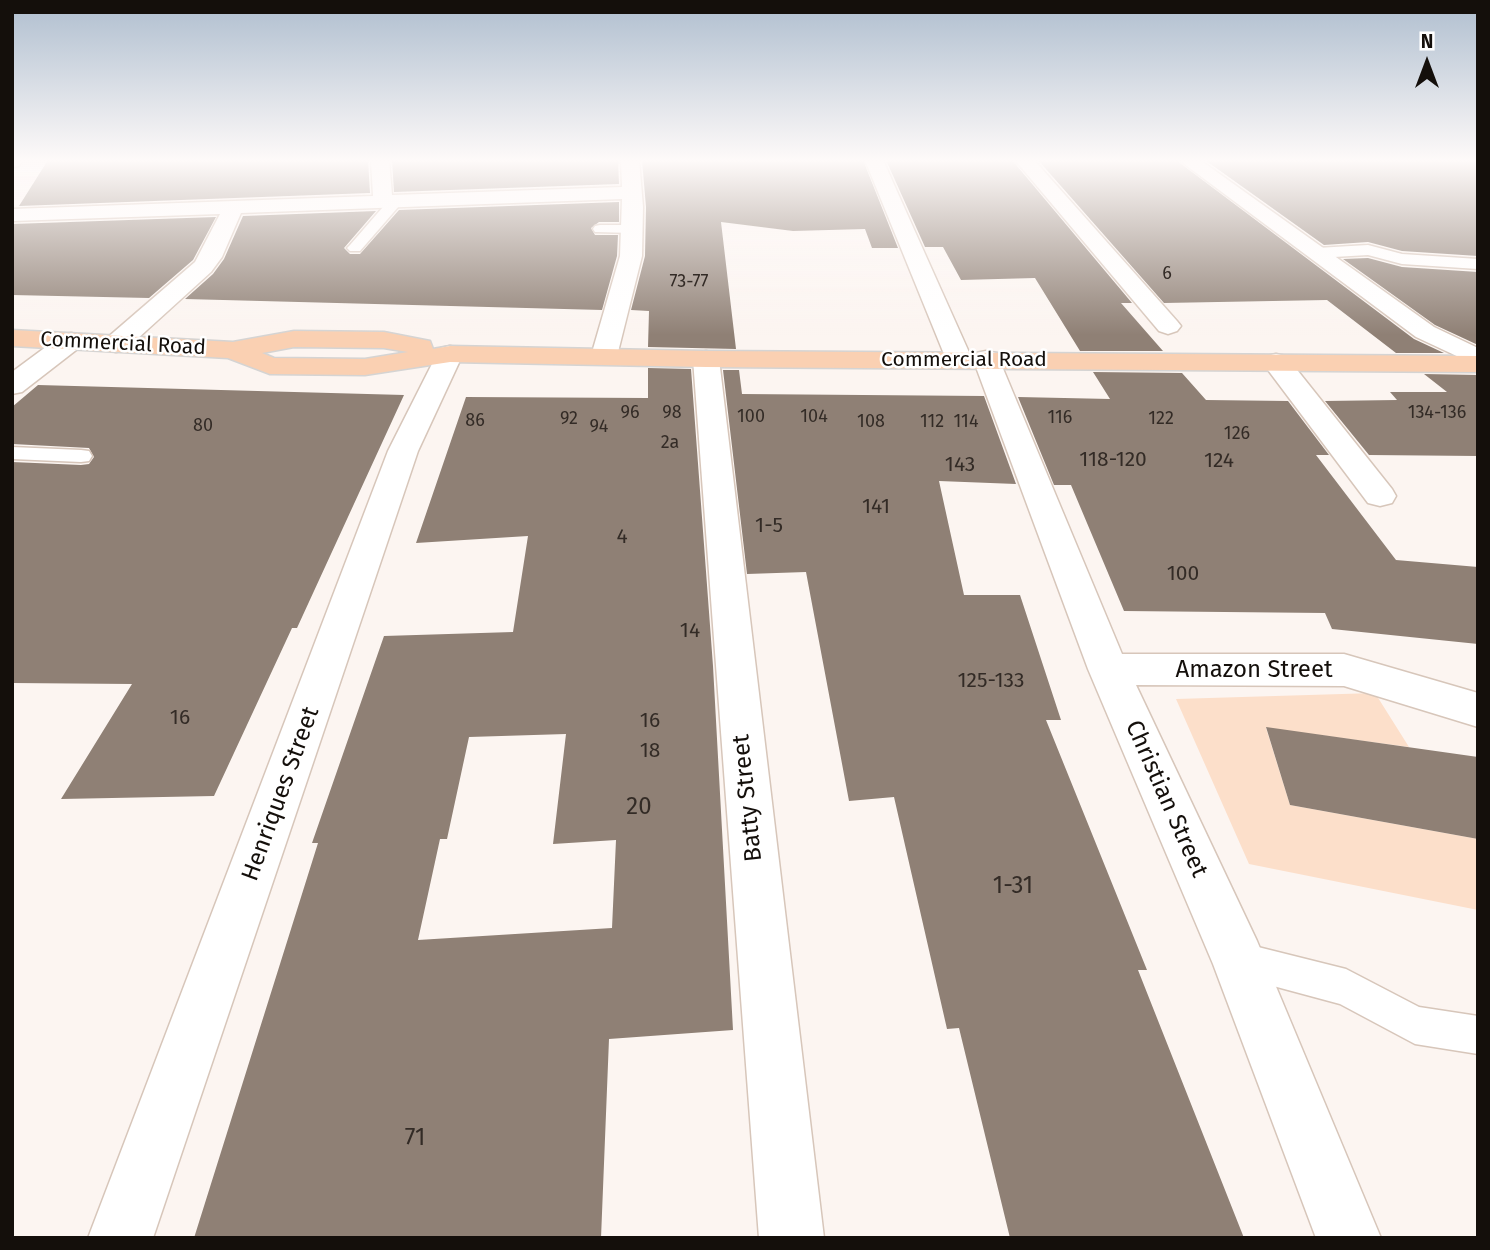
<!DOCTYPE html>
<html>
<head>
<meta charset="utf-8">
<style>
	body { margin:0 }
	#map { position:relative; width:1490px; height:1250px; overflow:hidden; background:#fcf5f1; font-family:"Fira Sans",sans-serif }
	canvas { display:block }
	.frame { position:absolute; inset:0; border:14px solid #140f0b; pointer-events:none }
	.north { position:absolute; left:1392px; top:28px; width:70px; height:70px; -webkit-text-stroke:5px #fff; paint-order:stroke; rotate:0deg; font-size:19px; font-weight:700; line-height:28px; text-align:center; color:#140f0b }
	.north::after { content:''; display:block; margin:auto; width:24px; height:32px; background:#140f0b; clip-path:polygon(50% 0,100% 100%,50% 72%,0 100%) }
</style>
</head>
<body>
<div id="map">
<canvas width="1490" height="1250"></canvas>
<div class="frame"></div>
<div class="north">N</div>
</div>
<script>
const ctx = document.querySelector('canvas').getContext('2d');
ctx.lineJoin = 'round';
function fill(path, color) { ctx.fillStyle = color; ctx.fill(path, 'evenodd'); }
const toPath = rows => new Path2D(rows.map(r => 'M' + r).join(''));
function trace(path, color, width, dash) { ctx.strokeStyle = color; ctx.lineWidth = width; ctx.lineCap = dash ? 'butt' : 'round'; ctx.setLineDash(dash || []); ctx.stroke(path); }
function drawText(font, color, halo, rows, align = 'center') {
  ctx.font = font + ' "Fira Sans",sans-serif'; ctx.lineWidth = 5; ctx.setLineDash([]); ctx.textBaseline = 'middle'; ctx.strokeStyle = halo; ctx.fillStyle = color; for (const [text, x, y, turn = 0] of rows) {
    ctx.save(); ctx.translate(x, y); ctx.rotate((+turn || 0) * Math.PI / 180); ctx.textAlign = isNaN(turn) ? turn : align; if (halo) ctx.strokeText(text, 0, 0); ctx.fillText(text, 0, 0); ctx.restore();
  }
}
fill(toPath([
	[1375,693,1409,747,1266,728,1290,805,1478,839,1478,910,1249,864,1176,699]
]), '#fcdfca');
fill(toPath([
	[48,160,368,160,370,193,19,206],
	[392,160,618,160,619,184,394,192],
	[642,160,863,160,898,248,872,248,865,229,793,231,721,222,736,349,648,347,649,311,631,310,645,256,646,207],
	[886,160,1012,160,1132,303,1121,303,1163,351,1080,351,1035,278,961,280,943,247,925,247],
	[1038,160,1176,160,1414,339,1444,353,1396,353,1327,300,1164,303],
	[1205,160,1478,160,1478,256,1402,251,1368,242,1324,245],
	[619,202,619,222,599,222,591,228,595,235,618,235,617,256,602,310,185,299,213,274,224,259,243,216,376,211,344,248,350,254,360,254,399,210],
	[216,217,193,260,149,298,12,295,12,224],
	[1368,258,1402,267,1478,272,1478,345,1435,325,1343,259],
	[648,368,691,369,713,666,733,1030,609,1039,601,1238,194,1238,318,843,312,843,384,636,513,632,528,536,416,543,466,397,648,398],
	[566,734,553,844,616,840,612,928,418,940,440,839,447,839,469,737],
	[723,370,739,370,742,394,984,396,1016,484,939,481,964,595,1020,595,1061,720,1046,720,1147,970,1138,970,1244,1238,1010,1238,959,1028,947,1029,894,797,849,801,806,572,747,574],
	[1093,372,1182,373,1206,400,1288,401,1329,455,1316,455,1396,560,1478,567,1478,644,1332,629,1325,613,1124,611,1071,485,1054,485,1018,397,1110,399],
	[1424,374,1478,375,1478,456,1369,455,1325,401,1397,400,1390,392,1447,392],
	[38,385,404,395,297,628,292,628,214,796,61,799,132,684,12,683,12,462,81,465,89,464,94,457,89,448,12,444,12,407],
	[1266,727,1478,757,1478,839,1290,805]
]), '#8f8075');
const service = toPath([
	[394,199,401,203,399,206,360,251,350,251,347,248,350,245,389,200,394,199],
	[600,225,632,225,639,229,632,233,595,232,593,229,595,226,600,225],
	[1368,245,1402,254,1478,259,1478,269,1402,264,1368,255,1317,258,1309,253,1317,248,1368,245],
	[12,447,81,450,89,451,92,456,89,461,81,462,12,459,12,447],
	[1238,942,1346,969,1419,1007,1478,1016,1478,1054,1415,1044,1340,1004,1225,973,1220,960,1225,947,1238,942]
]);
const minor = toPath([
	[12,160,22,160,19,166,12,167,12,160],
	[371,160,389,160,392,195,622,187,621,160,639,160,643,207,642,256,617,356,613,362,604,364,595,362,591,356,620,256,622,199,241,213,222,257,211,272,125,350,116,352,107,350,103,344,107,338,195,262,220,214,12,221,12,209,373,196,371,160],
	[865,160,883,160,972,359,969,365,959,367,949,365,946,359,865,160],
	[1015,160,1034,160,1177,321,1181,326,1177,331,1168,334,1159,331,1015,160],
	[1179,160,1200,160,1434,327,1478,348,1478,366,1416,337,1179,160],
	[71,333,80,335,84,341,80,347,22,392,12,394,12,372,62,335,71,333],
	[450,346,459,348,463,354,418,451,153,1238,88,1238,388,451,437,354,441,348,450,346],
	[706,351,716,353,719,359,824,1238,759,1238,693,359,696,353,706,351],
	[986,351,996,353,999,359,1122,654,1344,654,1478,693,1478,727,1344,686,1136,685,1257,941,1381,1238,1316,1238,1213,964,1088,669,973,359,976,353,986,351],
	[1276,354,1286,356,1392,489,1396,496,1392,503,1380,506,1368,503,1262,362,1266,356,1276,354]
]);
const trunk = toPath([
	[12,330,233,342,294,331,384,332,430,341,433,349,450,346,706,351,1478,356,1478,372,706,367,450,362,365,375,270,374,228,358,12,346,12,330],
	[294,347,384,348,408,352,365,359,274,358,262,353,294,347]
]);
trace(service, '#d7c6ba', 3);
trace(minor, '#d7c6ba', 3);
trace(trunk, '#d5d4d3', 3);
fill(service, '#fff');
fill(minor, '#fff');
fill(trunk, '#fad0b2');
const sky = ctx.createLinearGradient(0, 0, 0, 335);
sky.addColorStop(0, '#afbecf');
sky.addColorStop(0.48, '#fefaf9');
sky.addColorStop(1, '#fefaf900');
ctx.fillStyle = sky;
ctx.fillRect(0, 0, 1490, 335);
drawText('18px', '#332b26', null, [
	["6",1167,274],
	["73-77",689,282],
	["96",630,413],
	["98",672,413],
	["134-136",1437,413],
	["100",751,417],
	["104",814,417],
	["116",1060,418],
	["92",569,419],
	["122",1161,419],
	["86",475,421],
	["108",871,422],
	["112",932,422],
	["114",966,422],
	["80",203,426],
	["94",599,427],
	["126",1237,434],
	["2a",670,443]
]);
drawText('21px', '#140f0b', '#fff', [
	["Commercial Road",123,344,3],
	["Commercial Road",964,360]
]);
drawText('21px', '#332b26', null, [
	["118-120",1113,460],
	["124",1219,461],
	["143",960,465],
	["141",876,507],
	["1-5",769,526],
	["4",622,537],
	["100",1183,574],
	["14",690,631],
	["125-133",991,681],
	["16",180,718],
	["16",650,721],
	["18",650,751]
]);
drawText('24px', '#140f0b', '#fff', [
	["Amazon Street",1254,670],
	["Henriques Street",281,794,-70],
	["Batty Street",748,798,-96],
	["Christian Street",1166,799,66]
]);
drawText('24px', '#332b26', null, [
	["20",639,807],
	["1-31",1013,886],
	["71",415,1138]
]);
</script>
</body>
</html>
